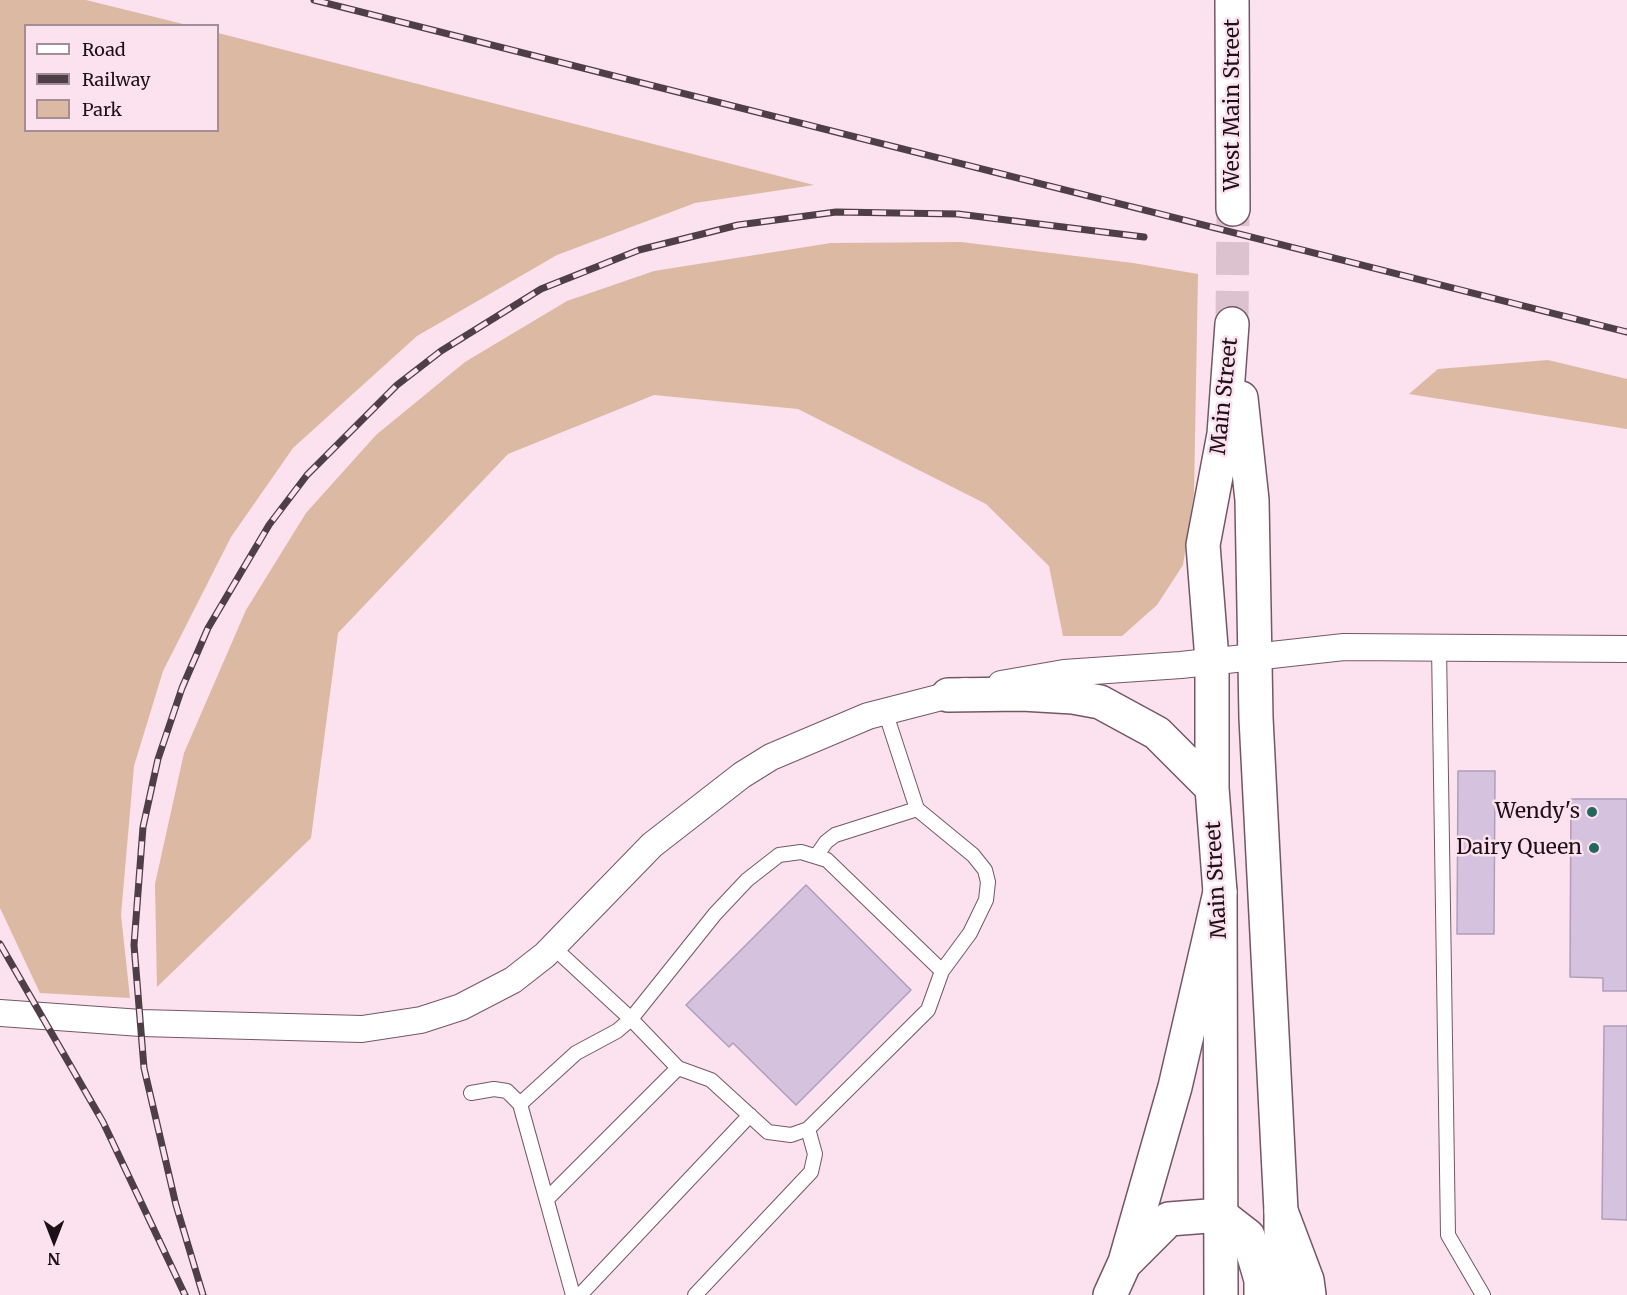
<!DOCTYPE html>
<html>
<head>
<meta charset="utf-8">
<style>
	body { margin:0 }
	#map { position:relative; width:1627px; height:1295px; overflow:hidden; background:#fce1ee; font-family:Merriweather,serif }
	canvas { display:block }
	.legend { position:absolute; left:24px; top:24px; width:195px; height:108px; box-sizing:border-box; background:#fce1ee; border:2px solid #a38e98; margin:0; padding:8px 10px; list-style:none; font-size:18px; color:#1d1117 }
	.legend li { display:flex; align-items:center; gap:12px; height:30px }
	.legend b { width:30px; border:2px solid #a38e98 }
	.north { position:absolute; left:24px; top:1211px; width:60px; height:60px; -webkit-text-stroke:4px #fce1ee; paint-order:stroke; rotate:180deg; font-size:16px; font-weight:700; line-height:24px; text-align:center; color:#1d1117 }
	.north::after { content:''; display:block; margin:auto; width:21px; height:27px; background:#1d1117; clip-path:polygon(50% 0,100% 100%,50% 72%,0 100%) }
</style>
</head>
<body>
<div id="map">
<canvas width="1627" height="1295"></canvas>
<ul class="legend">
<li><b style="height:8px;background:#fff"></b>Road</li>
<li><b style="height:8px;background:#4e3e46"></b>Railway</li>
<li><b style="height:16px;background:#dbb9a3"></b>Park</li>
</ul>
<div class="north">N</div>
</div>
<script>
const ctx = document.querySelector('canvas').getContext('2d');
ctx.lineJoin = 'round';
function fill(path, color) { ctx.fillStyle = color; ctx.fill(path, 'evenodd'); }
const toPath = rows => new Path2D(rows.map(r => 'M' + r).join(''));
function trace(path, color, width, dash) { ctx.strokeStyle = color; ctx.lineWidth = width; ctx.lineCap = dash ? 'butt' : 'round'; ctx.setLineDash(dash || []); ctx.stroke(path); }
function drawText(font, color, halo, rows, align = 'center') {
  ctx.font = font + ' Merriweather,serif'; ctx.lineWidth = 5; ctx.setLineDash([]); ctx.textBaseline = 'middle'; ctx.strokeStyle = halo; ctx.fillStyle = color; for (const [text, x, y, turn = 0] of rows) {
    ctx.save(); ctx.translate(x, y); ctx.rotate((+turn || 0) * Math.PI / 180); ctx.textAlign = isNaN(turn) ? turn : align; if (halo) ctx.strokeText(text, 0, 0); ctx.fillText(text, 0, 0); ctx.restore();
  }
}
fill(toPath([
	[0,0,86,0,187,25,26,26,26,130,218,130,218,33,814,185,695,203,557,255,417,336,293,448,231,537,163,671,134,766,121,915,130,998,40,993,0,908],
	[961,242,1133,263,1198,274,1194,493,1183,565,1157,605,1122,636,1063,636,1049,566,986,504,798,409,654,395,508,454,338,633,311,838,157,987,155,884,184,753,246,610,306,513,376,435,465,362,567,301,654,271,831,243],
	[1548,360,1627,379,1627,429,1409,394,1438,369]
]), '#dbb9a3');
const building = toPath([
	[1458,771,1495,771,1494,934,1457,934,1458,771],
	[1571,799,1627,799,1627,991,1603,991,1603,978,1570,977,1571,799],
	[806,885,911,990,796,1105,733,1043,729,1047,686,1005,806,885],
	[1604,1026,1627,1026,1627,1220,1602,1219,1604,1026]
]);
fill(building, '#d4c2de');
trace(building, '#af9eb9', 1.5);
trace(toPath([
	[1232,324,1233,209]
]), '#dbc2ce', 33, [33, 16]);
const lane = toPath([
	[1439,647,1448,1235,1483,1295],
	[817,855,826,842,835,835,917,809],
	[553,947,631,1019,678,1068,711,1080,768,1132,791,1135,808,1129,928,1010,942,971,970,933,986,900,988,882,985,870,973,855,917,809,885,711],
	[471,1093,494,1089,507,1091,520,1104,573,1295],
	[520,1104,576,1053,617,1031,631,1019,715,914,747,880,779,855,801,852,827,860,942,971],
	[547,1199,678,1068],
	[580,1295,750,1115],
	[695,1295,811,1172,815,1154,808,1129]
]);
const street = toPath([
	[1001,684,1064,673,1181,665,1344,647,1627,649],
	[0,1013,141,1023,362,1029,421,1020,461,1007,513,980,545,955,652,845,742,775,771,757,868,716,965,691]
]);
const primary = toPath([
	[1232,0,1233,209],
	[1241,398,1252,500,1256,718,1281,1211,1281,1295],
	[948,695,1022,694,1073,697,1100,702,1157,733,1212,788],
	[1221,1295,1220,892,1212,788,1212,660,1203,545,1224,434,1232,324]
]);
const highway = toPath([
	[1281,1211,1307,1280,1309,1295],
	[1127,1261,1169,1219,1221,1215,1248,1236,1261,1280,1261,1295],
	[1110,1295,1125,1262,1175,1087,1220,892]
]);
trace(lane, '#745765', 16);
trace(street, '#745765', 28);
trace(primary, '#745765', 36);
trace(highway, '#745765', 36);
trace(lane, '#fff', 14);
trace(street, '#fff', 26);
trace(primary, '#fff', 33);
trace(highway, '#fff', 33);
const rail = toPath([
	[314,0,1627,332],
	[0,944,103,1122,185,1295],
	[203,1295,176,1205,144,1068,134,945,143,827,158,759,182,688,208,628,269,525,307,475,397,385,441,351,541,289,639,250,738,225,836,212,958,214,1144,237]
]);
trace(rail, '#4e3e46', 7);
trace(rail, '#fce1ee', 4.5, [14]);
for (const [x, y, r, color] of [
	[1592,812,6,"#21675c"],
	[1594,848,6,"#21675c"]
]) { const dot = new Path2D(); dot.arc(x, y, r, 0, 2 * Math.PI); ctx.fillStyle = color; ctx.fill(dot); trace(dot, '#fce1ee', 2); }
drawText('21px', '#1d1117', '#fce1ee', [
	["West Main Street",1233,105,-90],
	["Main Street",1225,396,-84],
	["Main Street",1217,880,-93]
]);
drawText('21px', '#1d1117', '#fce1ee', [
	["Wendy's",1580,812],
	["Dairy Queen",1582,848]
], 'right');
</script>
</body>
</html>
